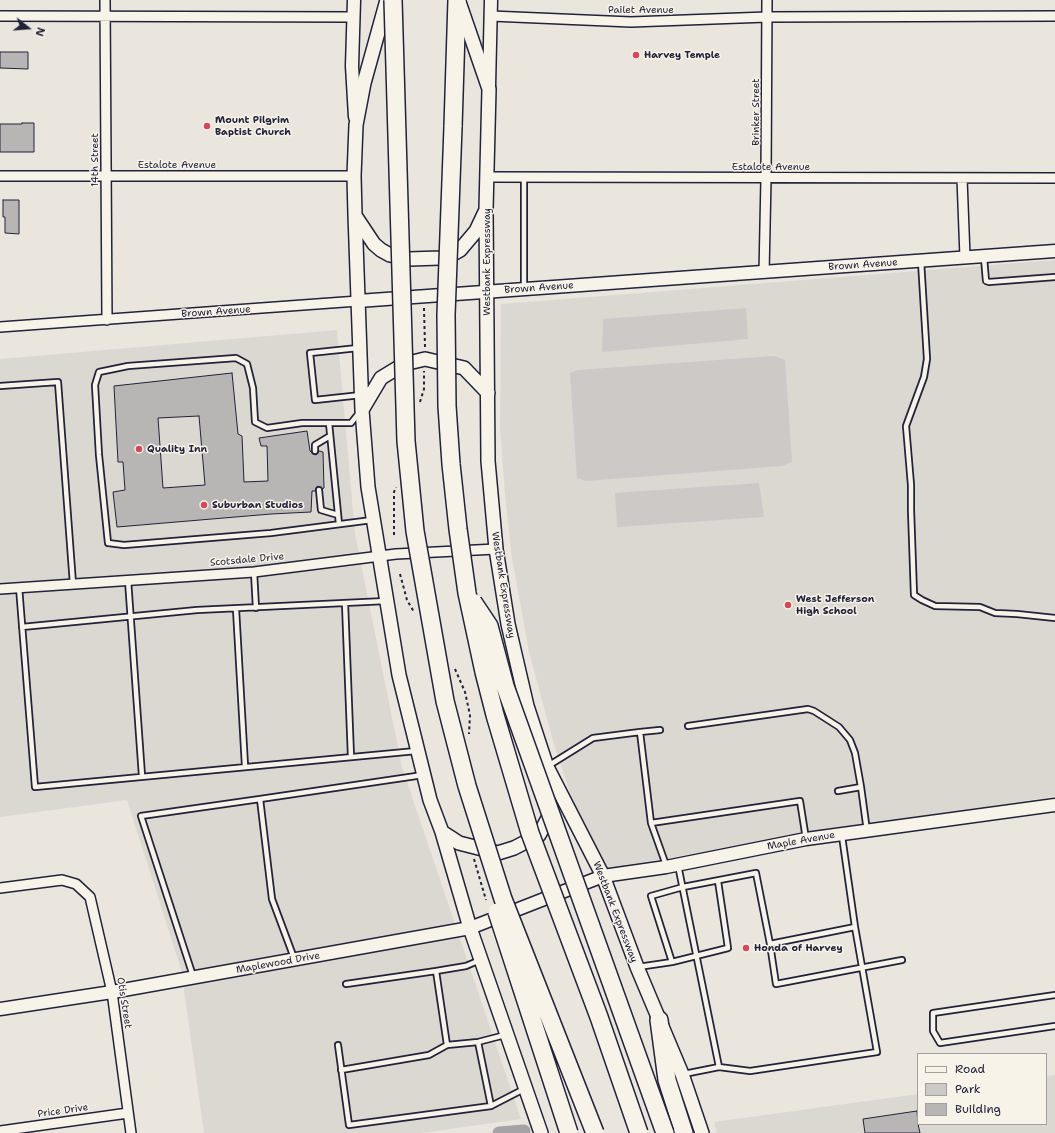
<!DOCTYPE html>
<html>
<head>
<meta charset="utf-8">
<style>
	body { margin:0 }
	#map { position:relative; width:1055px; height:1133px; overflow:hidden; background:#eae6de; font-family:"Shantell Sans",sans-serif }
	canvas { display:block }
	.legend { position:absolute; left:917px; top:1053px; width:130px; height:72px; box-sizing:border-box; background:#f7f3e8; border:1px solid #a29fa3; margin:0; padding:5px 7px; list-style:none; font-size:12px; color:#22223b }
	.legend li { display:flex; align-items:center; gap:8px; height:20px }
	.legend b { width:20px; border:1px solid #a29fa3 }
	.north { position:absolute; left:8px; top:8px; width:40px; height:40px; -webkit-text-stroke:3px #f7f3e8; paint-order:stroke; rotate:107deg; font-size:11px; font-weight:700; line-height:16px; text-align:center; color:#22223b }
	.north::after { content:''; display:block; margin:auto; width:14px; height:18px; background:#22223b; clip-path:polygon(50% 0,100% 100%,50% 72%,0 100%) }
</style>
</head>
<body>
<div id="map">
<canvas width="1055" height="1133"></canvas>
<ul class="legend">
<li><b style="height:5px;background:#f7f3e8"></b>Road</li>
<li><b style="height:11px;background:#cdc9c6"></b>Park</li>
<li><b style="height:11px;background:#b8b6b5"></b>Building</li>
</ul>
<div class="north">N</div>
</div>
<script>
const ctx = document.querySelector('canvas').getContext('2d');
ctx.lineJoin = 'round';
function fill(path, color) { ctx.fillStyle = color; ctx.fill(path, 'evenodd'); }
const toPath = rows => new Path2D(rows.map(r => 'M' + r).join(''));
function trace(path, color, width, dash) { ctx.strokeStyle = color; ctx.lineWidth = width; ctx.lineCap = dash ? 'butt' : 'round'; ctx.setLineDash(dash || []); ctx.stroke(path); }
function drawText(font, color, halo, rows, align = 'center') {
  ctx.font = font + ' "Shantell Sans",sans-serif'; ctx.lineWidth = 3; ctx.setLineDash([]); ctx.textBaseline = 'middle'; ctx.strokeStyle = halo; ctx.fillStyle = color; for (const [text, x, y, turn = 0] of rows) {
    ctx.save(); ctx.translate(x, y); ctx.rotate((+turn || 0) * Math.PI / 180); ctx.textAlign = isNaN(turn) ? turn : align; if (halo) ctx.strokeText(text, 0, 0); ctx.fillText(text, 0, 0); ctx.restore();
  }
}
fill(toPath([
	[1055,260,1055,796,595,870,553,741,529,652,512,558,505,495,500,428,501,304],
	[337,330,355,534,402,767,521,1119,422,1133,204,1133,181,969,127,800,0,817,0,359],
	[1055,1075,1055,1133,717,1133,714,1122,918,1094,918,1124,1046,1124,1046,1076]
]), '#dbd8d2');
fill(toPath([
	[746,308,748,339,602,352,603,319],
	[774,356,785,360,792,462,782,466,586,481,577,478,570,373,578,370],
	[759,483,764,517,617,527,615,493]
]), '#cdc9c6');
trace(toPath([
	[499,1133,524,1131]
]), '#a6a3a6', 13);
const building = toPath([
	[0,52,28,52,28,69,0,68,0,52],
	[22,123,34,123,34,152,0,152,0,124,22,124,22,123],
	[3,200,19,200,19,234,5,233,5,217,3,217,3,200],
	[232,373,238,434,242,436,244,482,268,481,267,446,261,446,259,438,307,431,310,451,315,455,317,454,319,451,323,452,324,488,322,489,318,486,315,491,312,491,311,512,271,514,117,527,113,492,125,490,123,462,118,462,114,386,232,373],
	[199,416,205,485,163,488,158,418,199,416],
	[917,1111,918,1124,920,1133,865,1133,863,1119,917,1111]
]);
fill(building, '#b8b6b5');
trace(building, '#22223b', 1);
const service = toPath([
	[524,177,524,288],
	[984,258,986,281,989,282,1055,277],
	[921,261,927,359,924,377,906,426,911,485,911,510,914,595,922,600,935,606,980,607,995,613,1017,614,1055,618],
	[358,348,310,353,315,400,361,395],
	[0,386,58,382,73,584],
	[359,413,351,423,302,423,267,428,255,422,253,388,247,364,236,358,128,366,99,372,95,385,99,455,108,543,124,545,271,533,372,520],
	[329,423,339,524],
	[315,451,315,445,330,436],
	[319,490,321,510,338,515],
	[254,572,256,608],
	[128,580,142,776],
	[19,587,35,787,416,751],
	[345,603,351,757],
	[236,609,245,766],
	[22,627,197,610,386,601],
	[688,726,808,709,814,711,839,727,850,740,855,753,861,787],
	[640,732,660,730],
	[548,766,593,738,640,732,651,823,666,865],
	[838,791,861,787,867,831],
	[260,799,423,775],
	[651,823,800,801,806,839],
	[678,865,719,1067,684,1074],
	[770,944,776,984,902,960],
	[480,960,466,966,436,971,447,1045,478,1042,505,1035],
	[672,962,651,896,683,887,756,873,770,944,855,927],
	[638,967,672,962,728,948,718,881],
	[193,976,141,816,260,799,272,899,294,958],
	[346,984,436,971],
	[1055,995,933,1013,933,1031,940,1043,1055,1026],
	[478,1042,491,1106],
	[338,1045,349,1125,491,1106,524,1089],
	[719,1067,750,1071,877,1052,855,927,842,836],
	[341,1070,429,1055,447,1045]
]);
const minor = toPath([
	[105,0,107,320],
	[0,16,353,17],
	[491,16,631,22,767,17,1055,16],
	[0,176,354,176],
	[487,177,1055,178],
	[962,178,965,257],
	[764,273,766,179,767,0],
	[0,327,358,301],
	[0,589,254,572,396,554,496,549],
	[0,888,62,880,76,884,90,897,112,992,131,1133],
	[0,1131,128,1113]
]);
const tertiary = toPath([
	[354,0,352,66,355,117],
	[489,86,491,0],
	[358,301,1055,251],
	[0,1009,112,992,470,928,603,876,666,867,806,839,1055,805]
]);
const secondary = toPath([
	[387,0,364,83,356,125,354,176,355,215,362,410,368,487,399,675,430,800,442,832,470,928,541,1133],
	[459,2,489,89,486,209,488,461,496,549,508,624,527,706,547,767,603,876,637,967,682,1074,702,1133],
	[356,217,374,244,381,250,390,255,409,259,440,258,451,255,460,250,476,231,485,212],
	[362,410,381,378,404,364,425,359,464,368,488,393],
	[442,832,459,843,498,853,514,848,539,835,548,818,551,808]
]);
const motorway = toPath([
	[453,127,457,0],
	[659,1020,667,1080,684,1133]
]);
trace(service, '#22223b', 8);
trace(minor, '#22223b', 12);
trace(tertiary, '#22223b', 15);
trace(secondary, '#22223b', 16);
trace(motorway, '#22223b', 20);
trace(toPath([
	[424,308,425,347],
	[420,402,424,389,424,371],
	[394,535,394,492,396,487],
	[400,574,407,600,414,612],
	[455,669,465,692,470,715,469,734],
	[474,859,486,900]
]), '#22223b', 2, [3, 3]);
trace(service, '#f7f3e8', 4.5);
trace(minor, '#f7f3e8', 9);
trace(tertiary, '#f7f3e8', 12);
trace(secondary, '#f7f3e8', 13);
trace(motorway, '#f7f3e8', 17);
const motorwayBridge = toPath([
	[393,0,406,441,415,531,445,701,467,786,503,899,595,1133],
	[453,127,446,315,447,406,451,464,458,529,467,593,484,672,495,715,530,833,599,1017,639,1133],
	[473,602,489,626,505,686,665,1133],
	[497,912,569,1133]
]);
trace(motorwayBridge, '#22223b', 20, []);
trace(motorwayBridge, '#f7f3e8', 17);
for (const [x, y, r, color] of [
	[636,55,4,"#d1495b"],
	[207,126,4,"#d1495b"],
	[139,449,4,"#d1495b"],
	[204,505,4,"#d1495b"],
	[788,605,4,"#d1495b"],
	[746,948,4,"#d1495b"]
]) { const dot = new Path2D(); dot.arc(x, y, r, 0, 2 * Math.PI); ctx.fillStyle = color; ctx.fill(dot); trace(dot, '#f7f3e8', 1.5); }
drawText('10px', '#22223b', '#f7f3e8', [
	["Pailet Avenue",641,10],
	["Brinker Street",756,112,-90],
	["14th Street",95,160,-90],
	["Estalote Avenue",177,165],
	["Estalote Avenue",771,167],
	["Westbank Expressway",487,262,-90],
	["Brown Avenue",863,265,-4],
	["Brown Avenue",539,288,-4],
	["Brown Avenue",216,312,-4],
	["Scotsdale Drive",247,560,-5],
	["Westbank Expressway",503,585,81],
	["Maple Avenue",801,841,-10],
	["Westbank Expressway",615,912,69],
	["Maplewood Drive",278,963,-10],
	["Otis Street",124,1003,81],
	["Price Drive",63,1111,-8]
]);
drawText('bold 10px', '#22223b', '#f7f3e8', [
	["Harvey Temple",644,55],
	["Mount Pilgrim",215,120],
	["Baptist Church",215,132],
	["Quality Inn",147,449],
	["Suburban Studios",212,505],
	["West Jefferson",796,599],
	["High School",796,611],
	["Honda of Harvey",754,948]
], 'left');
</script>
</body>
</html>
